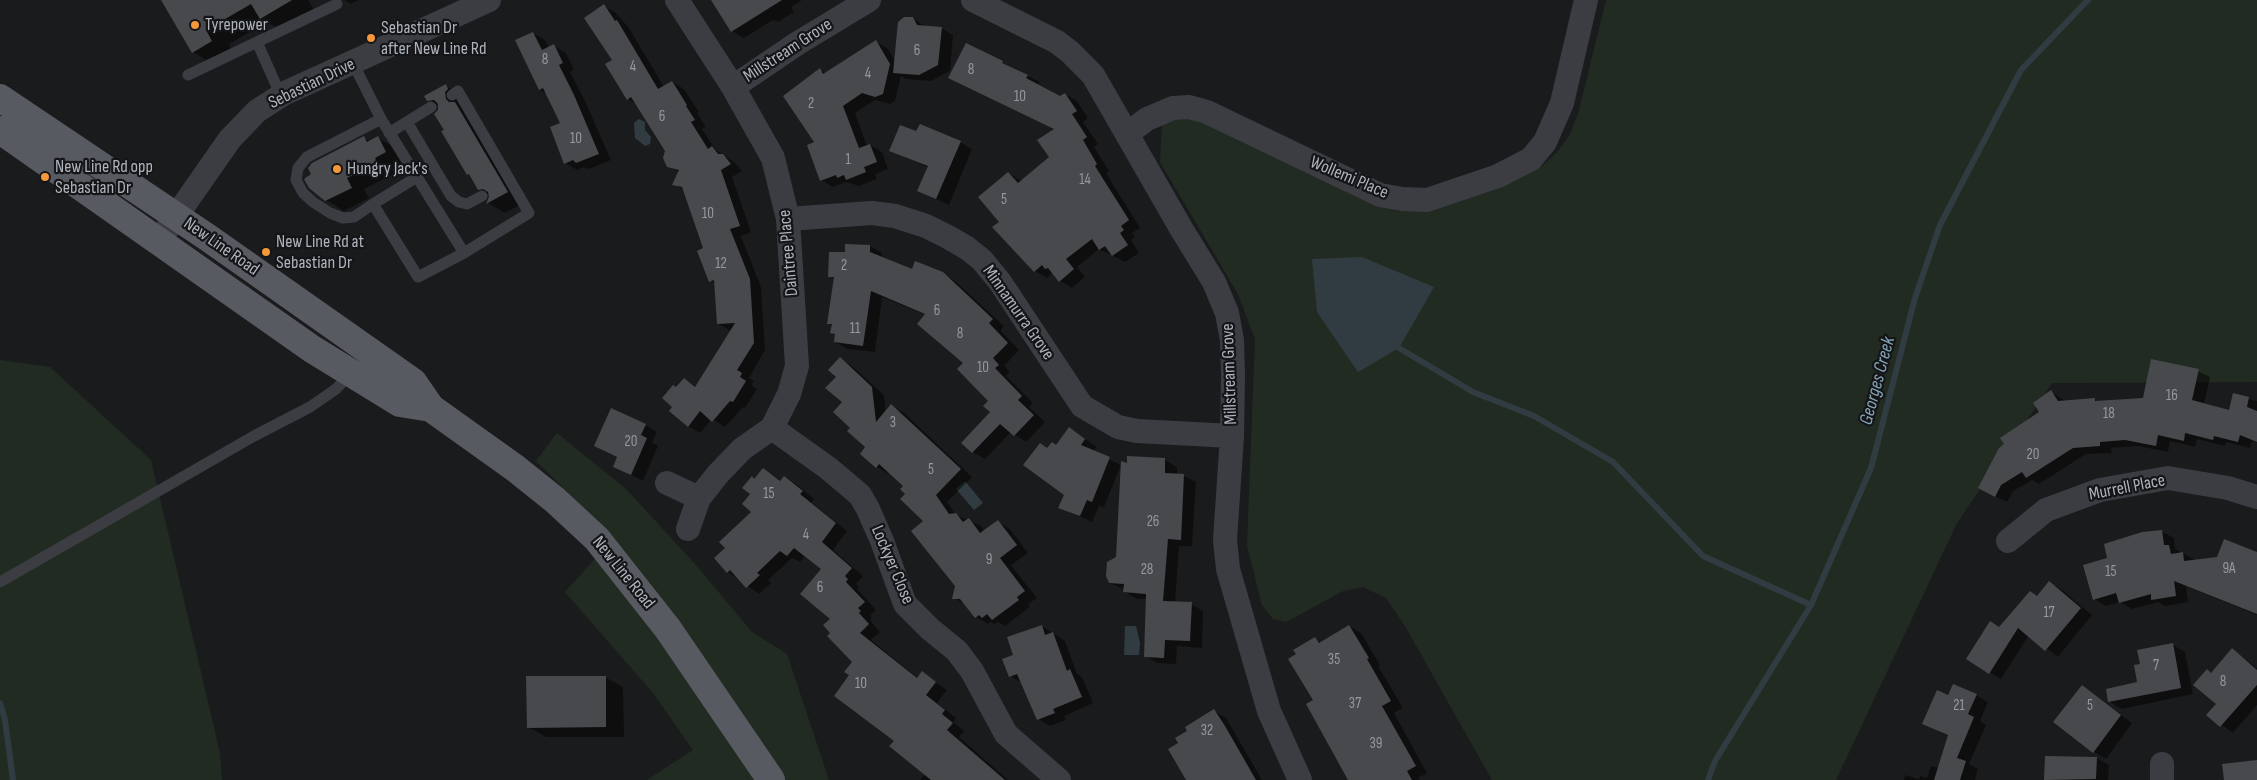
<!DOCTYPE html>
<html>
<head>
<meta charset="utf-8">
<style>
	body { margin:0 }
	canvas { display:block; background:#1a1b1d }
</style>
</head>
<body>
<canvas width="2257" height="780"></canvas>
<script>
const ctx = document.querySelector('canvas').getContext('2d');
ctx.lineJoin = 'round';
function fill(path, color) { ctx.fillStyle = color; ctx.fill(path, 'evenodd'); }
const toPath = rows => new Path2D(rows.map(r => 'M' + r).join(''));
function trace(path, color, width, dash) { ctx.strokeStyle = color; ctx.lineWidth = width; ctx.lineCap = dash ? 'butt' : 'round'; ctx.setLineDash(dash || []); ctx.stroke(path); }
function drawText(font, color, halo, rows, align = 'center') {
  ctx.font = font + ' "Sofia Sans Condensed",sans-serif'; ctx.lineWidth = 4.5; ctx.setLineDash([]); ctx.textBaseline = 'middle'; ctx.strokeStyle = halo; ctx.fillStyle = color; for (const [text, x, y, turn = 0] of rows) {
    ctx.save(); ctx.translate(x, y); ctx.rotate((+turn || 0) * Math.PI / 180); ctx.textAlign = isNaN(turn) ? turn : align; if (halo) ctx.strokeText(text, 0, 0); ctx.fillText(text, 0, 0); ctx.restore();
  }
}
fill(toPath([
	[1606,0,2257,0,2257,382,2052,383,1957,523,1836,780,1492,780,1405,626,1386,598,1363,587,1343,591,1286,622,1273,619,1262,605,1247,545,1255,339,1238,294,1160,162,1162,123,1181,117,1205,122,1367,202,1398,211,1428,210,1516,180,1543,165,1558,151,1569,136,1578,114],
	[0,360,50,367,151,460,220,753,222,780,0,780],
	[557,433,626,489,695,564,752,632,787,654,829,780,647,780,693,750,653,693,565,592,614,538,536,461]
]), '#222b22');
fill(toPath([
	[639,119,645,122,645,130,651,137,650,144,645,146,635,138,634,123],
	[1362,257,1434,287,1399,348,1358,372,1317,312,1312,259],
	[965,481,983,503,974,510,956,489],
	[1125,626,1136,626,1140,643,1139,655,1124,655]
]), '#303c41');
fill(toPath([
	[162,0,308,0,316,13,284,32,267,22,229,44,235,55,216,66,193,52],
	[344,0,358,0,351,4],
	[720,0,802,0,791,7,794,12,778,22,773,20,744,38,732,31],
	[604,6,616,13,629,28,664,87,672,82,684,89,699,112,697,113,706,127,702,129,715,149,735,163,742,171,732,177,751,232,741,236,761,287,765,350,749,378,754,381,751,385,757,389,745,408,743,407,725,427,712,419,700,433,688,426,674,407,677,388,684,379,697,387,731,331,719,324,716,284,710,281,704,249,684,190,674,184,679,172,668,166,667,151,636,104,628,99,613,61],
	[913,18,926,27,941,28,953,35,950,71,931,81,906,79,901,76,895,101,890,104,875,100,855,113,867,146,870,145,882,152,888,169,875,174,877,179,859,186,846,182,833,187,821,180,816,143,820,70,826,73,876,42,888,49,895,61],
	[533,33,545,40,549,48,554,46,566,53,574,70,570,72,586,103,611,160,589,169,584,167,577,170,565,163,561,124,547,94,540,90],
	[1002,63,1040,82,1038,85,1060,97,1065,94,1077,101,1088,118,1083,122,1098,144,1094,147,1109,171,1106,173,1140,228,1132,233,1135,237,1131,240,1139,253,1125,262,1099,249,1077,267,1085,277,1072,288,1060,281,1053,272,1047,278,1035,271,1000,222,1008,173,1021,181,1050,157,1055,129,950,78],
	[446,86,464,96,525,202,505,213,488,203,490,195,479,189,472,177,468,174,446,131,439,106,428,100],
	[917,133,960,142,972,149,949,205,919,191,929,168,891,150],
	[364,138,370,141,378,138,396,148,403,163,392,169,394,174,364,189,369,198,344,211,326,200],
	[870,246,882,253,882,258,913,271,943,273,955,281,1004,326,1001,331,1019,350,1004,366,1010,372,1006,376,1033,403,1029,407,1045,422,1026,442,1011,432,985,459,973,452,992,412,990,401,965,363,926,315,882,297,875,352,847,349,835,342,836,335,832,333,833,326,829,323,835,279,829,276,847,254],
	[840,359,852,366,884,395,886,413,892,406,904,413,972,477,947,502,956,515,981,526,985,532,998,522,1010,529,1028,553,1011,565,1037,598,1028,604,1030,607,1005,626,998,622,994,624,991,622,988,624,976,617,966,605,954,598,957,586,925,522,907,494,905,486,890,472,889,474,877,467,867,447,852,428,837,377],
	[2198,371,2210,377,2204,405,2230,411,2234,395,2257,401,2257,443,2252,441,2250,448,2226,442,2225,446,2197,439,2195,447,2170,441,2168,452,2138,446,2111,448,2112,453,2086,454,2039,484,2032,480,2013,491,2007,502,1992,495,2051,392,2065,401,2094,399,2099,402,2144,399],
	[645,425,657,432,652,442,658,446,643,481,614,466,618,458,595,446],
	[1069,428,1097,447,1093,451,1121,465,1104,507,1099,506,1092,522,1060,507,1065,494,1048,449,1056,446],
	[1128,457,1165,460,1177,467,1177,475,1184,476,1196,482,1192,546,1179,546,1175,603,1191,604,1203,611,1202,648,1177,646,1176,664,1157,663,1145,656,1147,599,1137,599,1125,592,1125,590,1110,583,1117,558],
	[764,469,781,481,784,477,796,484,814,499,811,502,847,531,833,550,863,576,856,584,859,587,857,589,876,610,870,616,872,618,870,620,880,632,871,640,918,678,922,673,947,690,937,703,956,718,953,722,964,731,959,737,1008,780,920,780,925,774,896,741,850,675,854,662,832,633,823,569,806,555,800,562,792,558,768,580,771,583,759,594,728,572,726,548,753,512,751,494,755,480],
	[2161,531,2174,538,2175,549,2195,560,2257,554,2257,615,2186,586,2188,602,2165,606,2158,602,2132,609,2120,602,2106,606,2094,599,2109,559],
	[2050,583,2062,590,2092,615,2058,657,2029,635,2001,679,1989,672,2000,628,2038,597],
	[1042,626,1065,641,1077,674,1082,677,1093,703,1064,716,1066,720,1050,726,1038,719,1022,683,1010,676,1015,656],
	[1349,626,1361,633,1380,665,1378,666,1403,708,1394,713,1427,773,1418,778,1420,780,1351,780,1314,700,1297,654,1315,639,1322,643],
	[2173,645,2185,652,2193,694,2122,709,2110,702,2139,682,2141,665],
	[2233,650,2257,668,2257,705,2233,733,2208,715,2217,704,2207,671,2212,673],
	[605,677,623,687,624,737,546,737,528,727],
	[2082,686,2132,723,2106,759,2094,752],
	[1976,695,1988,702,1980,721,1986,725,1969,764,1978,769,1975,780,1904,780,1905,775,1919,779,1920,776,1927,778,1931,766,1939,768,1949,736,1924,724,1949,697],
	[1214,711,1226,718,1262,780,1186,780,1180,743],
	[2046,757,2097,758,2109,765,2108,780,2046,780]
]), '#0007');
trace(toPath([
	[1399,348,1473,392,1534,416,1613,462,1703,556,1811,605],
	[0,703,5,720,13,780],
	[1708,780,1715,761,1811,605,1871,468,1915,298,1940,225,2021,70,2088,0]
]), '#303c41', 6);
fill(toPath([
	[161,0,292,0,260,19,251,4,206,30,212,41,192,53],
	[711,0,782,0,731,32],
	[604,4,615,21,617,20,658,89,672,81,687,105,686,106,695,120,691,122,708,149,712,146,718,154,723,154,731,164,721,170,740,226,730,229,750,279,754,343,737,370,742,373,740,377,746,381,733,402,730,401,712,422,700,411,688,427,669,411,672,407,662,398,673,385,676,387,684,378,695,387,735,323,717,324,714,280,709,282,697,251,703,248,682,187,672,185,679,170,667,167,663,158,665,151,631,97,627,100,605,64,612,60,584,18],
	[904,17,913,17,917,25,942,27,938,65,919,75,893,73,898,22],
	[533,32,542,50,554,44,563,63,559,65,574,95,599,154,576,163,573,160,564,164,550,127,560,123,543,88,539,90,515,40],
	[876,40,890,64,883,94,875,97,862,93,843,106,859,148,870,144,877,162,864,167,866,172,846,180,844,175,837,178,836,175,820,181,807,145,814,142,783,96,820,68,823,74],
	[966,43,1003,61,1002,63,1028,75,1026,78,1060,96,1065,93,1077,111,1072,114,1087,137,1083,140,1097,164,1095,166,1129,220,1121,226,1124,230,1120,233,1128,245,1112,256,1105,246,1099,250,1092,239,1066,259,1074,269,1059,282,1048,268,1045,269,1042,265,1034,272,992,227,999,222,978,197,1008,172,1018,183,1049,157,1037,140,1054,129,948,78],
	[446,84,448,89,445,92,446,99,449,102,455,102,508,192,486,204,489,197,488,192,483,189,478,190,469,174,467,175,441,131,444,130,434,114,438,110,438,104,434,100,427,101,424,96],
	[920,124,961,141,936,199,917,191,928,166,889,151,900,125,916,131],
	[364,136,367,142,378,136,386,152,375,158,377,163,347,178,352,188,325,201,309,188,304,179,311,174,308,168,312,163],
	[845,244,870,245,870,252,912,269,915,261,943,272,993,319,989,323,1008,343,993,358,999,365,995,368,1022,396,1018,400,1034,415,1014,436,1000,424,972,453,961,443,990,412,983,406,988,401,957,369,963,363,917,324,925,314,871,291,863,346,834,342,835,334,830,333,832,324,827,324,834,277,828,277,829,252,845,252],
	[840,357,872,387,876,422,891,404,961,469,936,495,949,514,956,513,963,522,969,518,980,533,998,520,1017,545,1000,558,1025,591,1017,597,1019,600,992,620,987,614,982,618,979,615,975,618,960,599,952,599,955,586,911,531,923,521,900,499,905,494,900,489,903,486,879,464,876,468,860,454,865,447,847,431,850,428,833,412,842,402,825,388,836,377,828,370],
	[2151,359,2199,369,2192,400,2229,410,2233,393,2249,397,2247,407,2257,411,2257,442,2240,435,2238,442,2214,436,2213,440,2185,433,2184,441,2158,435,2156,446,2125,440,2100,442,2100,446,2073,448,2026,478,2022,472,2001,485,1995,497,1978,488,1999,448,2004,444,2000,438,2039,412,2033,403,2051,390,2058,401,2095,398,2095,401,2143,398],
	[611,408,646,424,641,435,647,438,631,475,613,467,617,457,594,446],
	[1069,427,1085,439,1081,445,1110,457,1092,502,1087,500,1080,516,1058,508,1064,495,1023,465,1040,443,1047,448,1052,442,1056,445],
	[1127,456,1165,458,1165,473,1184,474,1181,540,1168,539,1163,601,1192,602,1190,641,1165,640,1164,658,1144,657,1146,594,1123,592,1124,584,1109,583,1106,576,1107,562,1116,557,1121,461,1127,463],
	[763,468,780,481,784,476,803,491,800,494,836,523,822,542,852,568,845,576,848,579,846,582,865,602,858,608,861,611,859,613,869,624,860,633,917,678,922,671,936,682,926,695,945,710,942,714,953,723,947,730,1005,780,931,780,889,746,894,741,834,696,849,675,844,672,852,662,827,636,830,633,823,625,830,619,800,594,821,569,794,548,787,556,780,551,757,573,760,575,746,588,730,570,727,573,714,558,725,548,719,542,751,512,742,504,750,494,742,488,752,476,754,479],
	[2162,530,2164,545,2169,545,2171,554,2183,552,2184,561,2217,557,2224,539,2257,552,2257,614,2174,581,2176,596,2151,600,2151,594,2119,603,2116,593,2093,600,2083,565,2107,558,2104,544,2142,532],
	[2049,581,2081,608,2045,651,2018,628,1989,674,1966,659,1990,621,1999,627,2030,591,2037,596],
	[1042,625,1045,635,1053,632,1067,671,1070,669,1082,697,1053,709,1055,713,1037,720,1017,674,1009,677,1002,659,1013,655,1007,637],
	[1349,625,1369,658,1367,659,1391,701,1382,706,1416,766,1407,771,1412,780,1348,780,1306,704,1313,700,1288,659,1296,654,1293,650,1315,637,1319,643],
	[2173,643,2181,688,2108,702,2106,689,2137,682,2134,665,2140,664,2137,650],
	[2232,648,2257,670,2257,685,2220,727,2206,715,2216,704,2193,685,2207,669,2211,673],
	[526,676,606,676,606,727,527,728],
	[1953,684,1977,694,1968,714,1974,717,1957,758,1966,761,1960,780,1934,780,1948,735,1922,724,1937,690,1948,695],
	[2082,685,2121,715,2093,753,2053,722],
	[1214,709,1225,726,1256,780,1186,780,1168,749,1178,743,1175,738,1187,731,1185,727],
	[2045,756,2097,757,2096,779,2044,780],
	[2257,760,2257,780,2224,780,2222,764]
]), '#47494d');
trace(toPath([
	[353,63,381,119,417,177,464,253,418,277,373,204,417,177],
	[188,75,257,42],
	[452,95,458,91,529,213,464,253],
	[281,96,257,42,337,4],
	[407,122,451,196,459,202,467,204,482,196],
	[389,133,431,107],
	[373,204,354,217,343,218,330,213,313,202,303,193,296,180,298,168,307,157,381,119],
	[0,582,254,436,310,407,336,389,351,373]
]), '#3b3d42', 11);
trace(toPath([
	[677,0,733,87,773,158,788,219,797,366,789,394,772,428,742,449,718,474,699,498,688,529],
	[973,0,1057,42,1070,52,1093,75,1182,230,1214,282,1227,313,1232,340,1233,375,1232,436,1225,540,1228,569,1269,711,1300,780],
	[733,87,798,43,869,0],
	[1127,134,1147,119,1173,108,1189,107,1207,112,1380,195,1402,199,1427,200,1498,176,1531,159,1545,142,1562,103,1586,0],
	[788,219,872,213,895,216,926,226,948,237,967,248,982,260,1000,282,1082,406,1118,427,1137,431,1232,436],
	[158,242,230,139,257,111,285,93,489,0],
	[772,428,828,468,860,495,868,509,882,541,905,604,930,629,957,651,972,671,1006,734,1059,780],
	[667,483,699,498],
	[2008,541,2046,510,2100,490,2168,478,2228,488,2257,497],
	[2162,780,2162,764]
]), '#3b3d42', 24);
trace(toPath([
	[0,98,207,237,413,382,431,408,515,468,555,500,597,539,668,629,771,780],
	[0,130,312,349,400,403,431,408]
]), '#575b61', 28);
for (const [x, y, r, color] of [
	[195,25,5,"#f4983b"],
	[371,38,5,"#f4983b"],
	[337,169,5,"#f4983b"],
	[45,177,5,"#f4983b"],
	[266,252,5,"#f4983b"]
]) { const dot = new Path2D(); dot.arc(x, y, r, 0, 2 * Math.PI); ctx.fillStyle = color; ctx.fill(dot); trace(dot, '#151518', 2); }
drawText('15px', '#9499a0', null, [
	["6",917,51],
	["8",545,60],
	["4",633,67],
	["8",971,70],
	["4",868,74],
	["10",1020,97],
	["2",811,104],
	["6",662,117],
	["10",576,139],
	["1",848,160],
	["14",1085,180],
	["5",1004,200],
	["10",708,214],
	["12",721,264],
	["2",844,266],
	["6",937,311],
	["11",855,329],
	["8",960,334],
	["10",983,368],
	["16",2172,396],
	["18",2109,414],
	["3",893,423],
	["20",631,442],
	["20",2033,455],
	["5",931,470],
	["15",769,494],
	["26",1153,522],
	["4",806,535],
	["9",989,560],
	["9A",2229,569],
	["28",1147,570],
	["15",2111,572],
	["6",820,588],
	["17",2049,613],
	["35",1334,660],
	["7",2156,666],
	["8",2223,682],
	["10",861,684],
	["37",1355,704],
	["21",1959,706],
	["5",2090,706],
	["32",1207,731],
	["39",1376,744]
]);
drawText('18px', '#adb4bc', '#151518', [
	["Tyrepower",205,25],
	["Sebastian Dr",381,28],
	["after New Line Rd",381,49],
	["New Line Rd opp",55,167],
	["Sebastian Dr",55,188],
	["Hungry Jack's",347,169],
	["New Line Rd at",276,242],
	["Sebastian Dr",276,263]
], 'left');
drawText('18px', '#adb4bc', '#151518', [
	["Millstream Grove",788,51,-33],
	["Sebastian Drive",312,84,-26],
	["Wollemi Place",1349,178,23],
	["New Line Road",221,247,35],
	["Daintree Place",789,253,-95],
	["Minnamurra Grove",1018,313,55],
	["Millstream Grove",1230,374,-92],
	["Murrell Place",2127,488,-11],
	["Lockyer Close",892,565,67],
	["New Line Road",623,573,51]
]);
drawText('italic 19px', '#84a7b7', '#151518', [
	["Georges Creek",1878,381,-75]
]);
</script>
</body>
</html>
